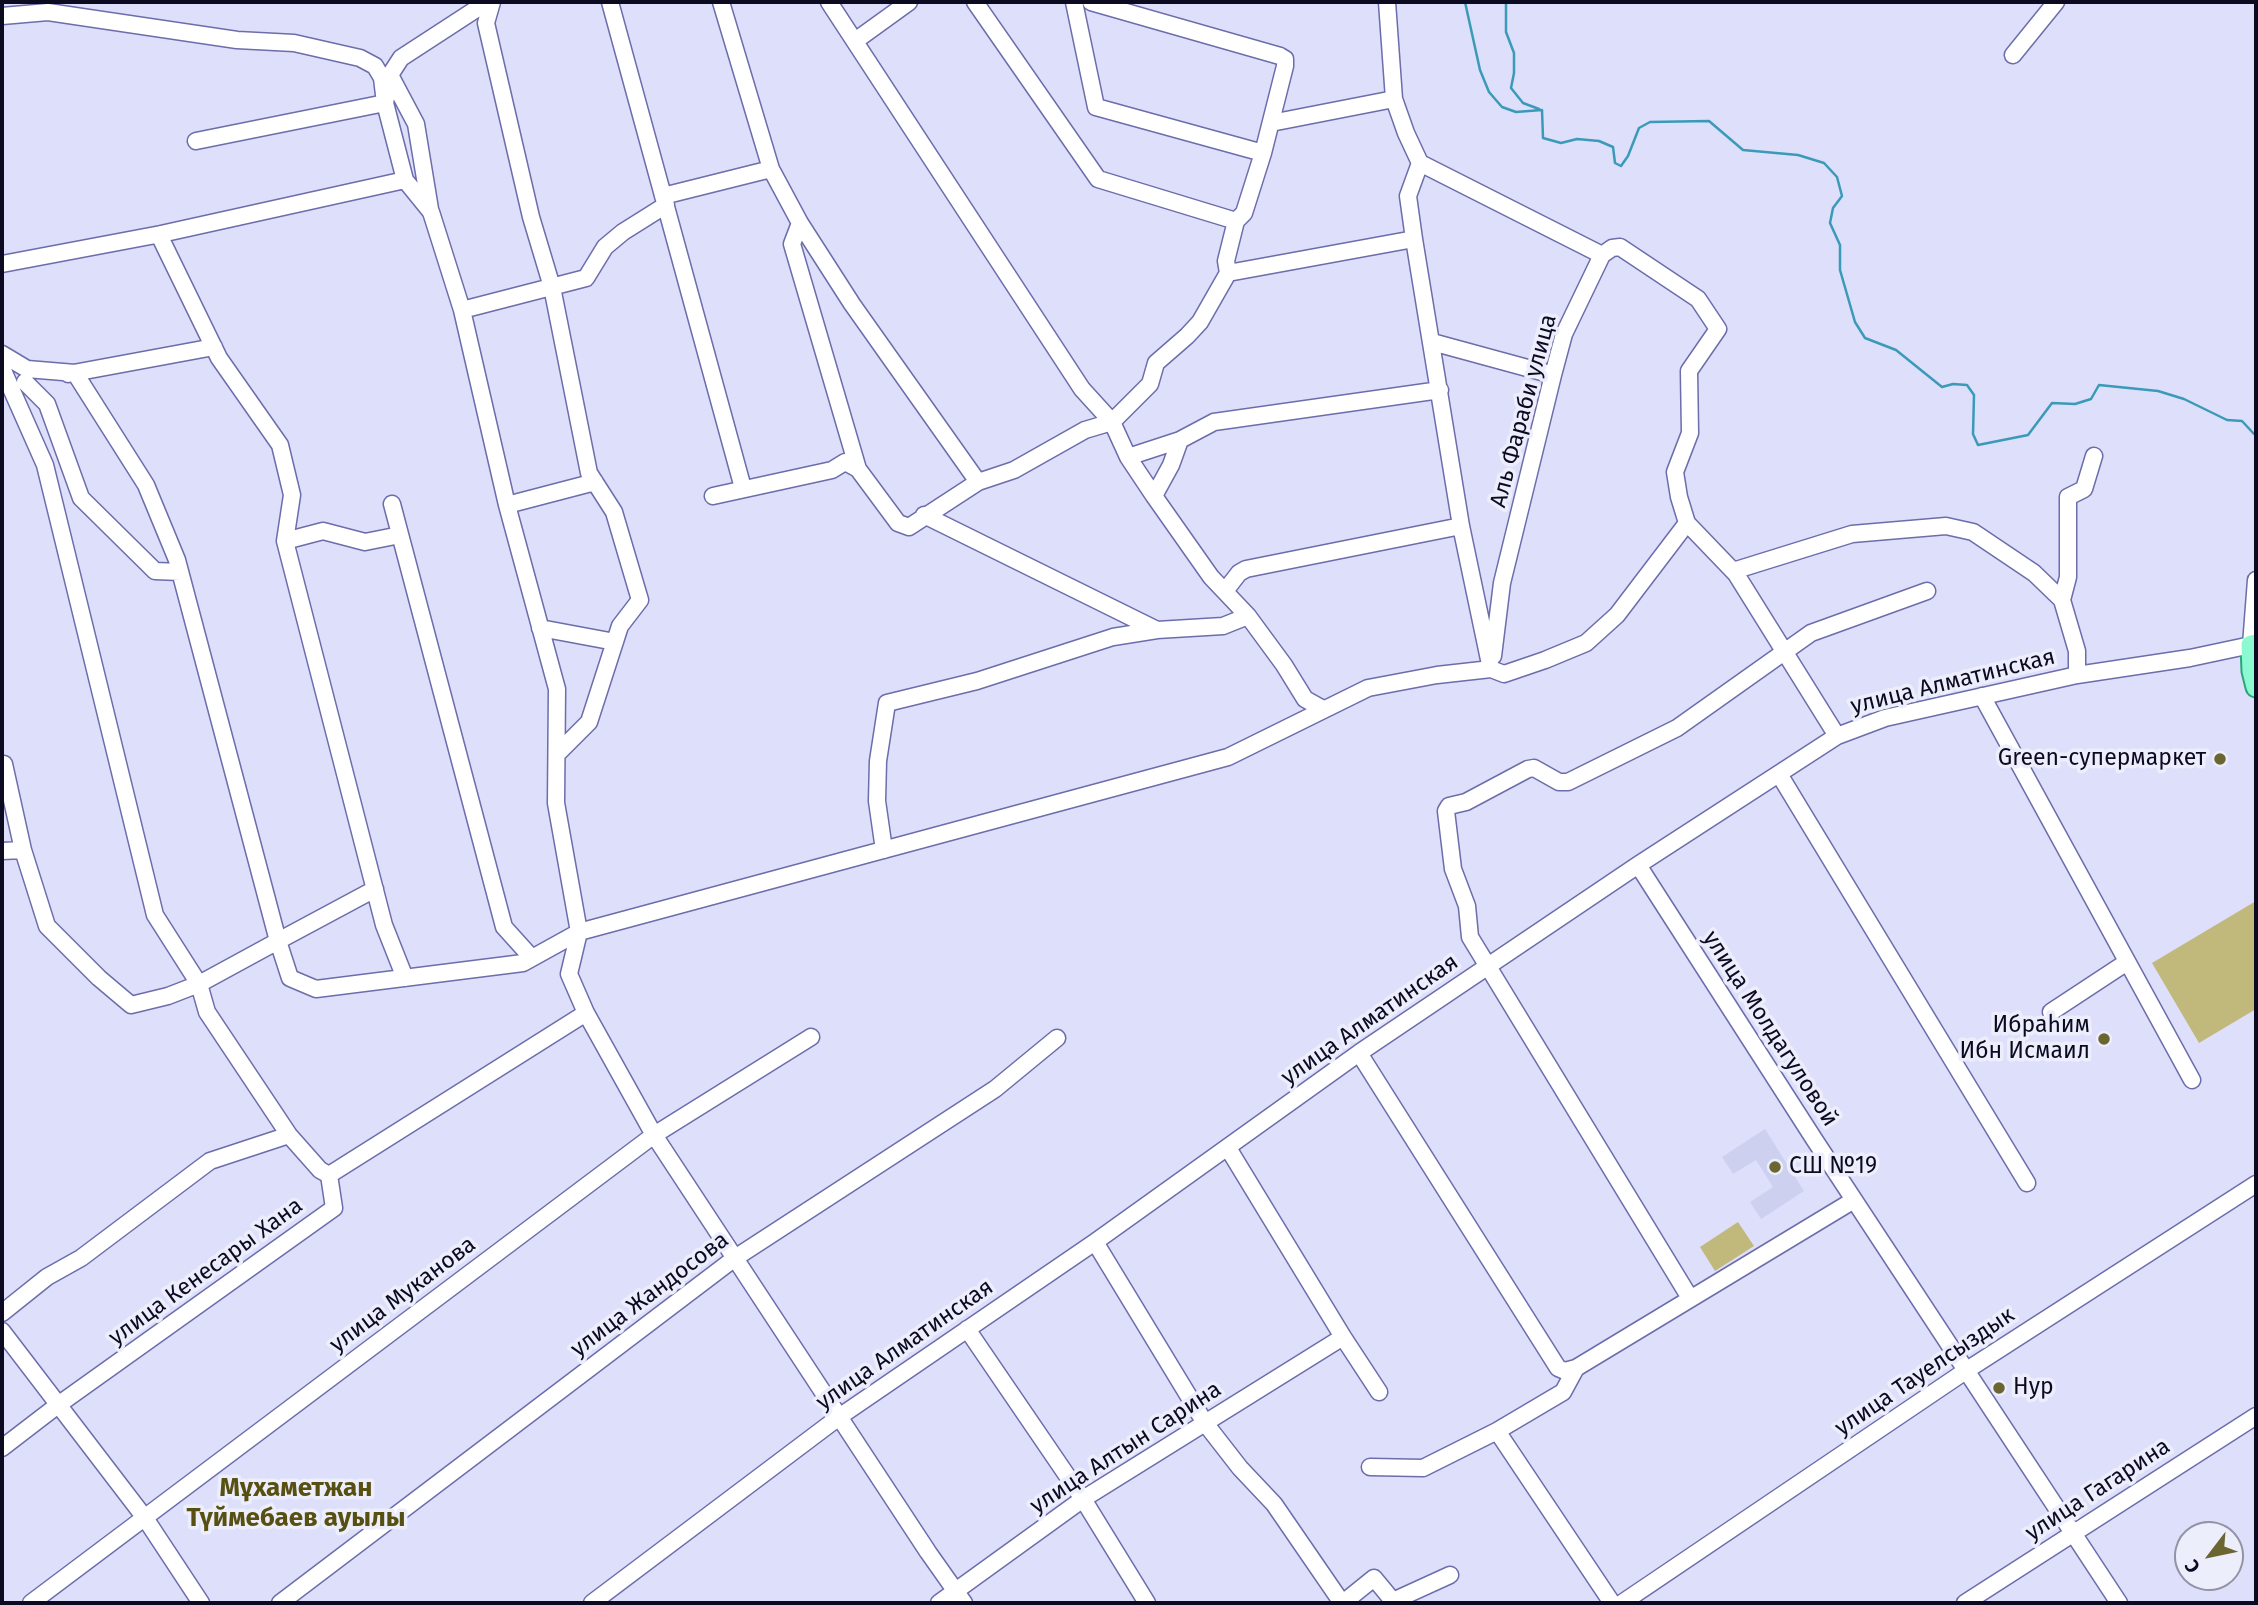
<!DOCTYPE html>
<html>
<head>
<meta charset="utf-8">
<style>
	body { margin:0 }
	#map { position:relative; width:2258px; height:1605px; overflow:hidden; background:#dddffb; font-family:"Fira Sans",sans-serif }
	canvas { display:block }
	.frame { position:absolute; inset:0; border:4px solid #0b0a21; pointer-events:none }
	.north { position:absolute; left:2174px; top:1521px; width:70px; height:70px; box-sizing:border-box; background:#eceefc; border:2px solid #9293a4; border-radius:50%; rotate:238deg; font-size:19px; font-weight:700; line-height:28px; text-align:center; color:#0b0a21 }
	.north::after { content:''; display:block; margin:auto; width:24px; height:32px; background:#6b6531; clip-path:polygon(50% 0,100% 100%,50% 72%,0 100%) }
</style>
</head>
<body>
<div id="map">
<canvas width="2258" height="1605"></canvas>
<div class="frame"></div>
<div class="north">С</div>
</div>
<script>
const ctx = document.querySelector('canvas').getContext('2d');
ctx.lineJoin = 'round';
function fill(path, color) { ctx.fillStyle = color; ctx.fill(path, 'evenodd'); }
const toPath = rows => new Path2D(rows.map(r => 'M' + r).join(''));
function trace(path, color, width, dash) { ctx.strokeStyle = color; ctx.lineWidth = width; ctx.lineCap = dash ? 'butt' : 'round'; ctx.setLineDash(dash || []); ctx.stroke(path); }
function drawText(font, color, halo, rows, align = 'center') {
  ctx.font = font + ' "Fira Sans",sans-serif'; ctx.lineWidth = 7; ctx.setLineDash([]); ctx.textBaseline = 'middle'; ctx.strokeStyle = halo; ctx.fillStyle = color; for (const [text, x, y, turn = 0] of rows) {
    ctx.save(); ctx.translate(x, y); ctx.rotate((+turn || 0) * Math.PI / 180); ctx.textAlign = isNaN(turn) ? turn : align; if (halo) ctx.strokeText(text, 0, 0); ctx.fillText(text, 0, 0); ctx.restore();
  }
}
fill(toPath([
	[1765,1129,1804,1191,1761,1219,1750,1202,1773,1187,1756,1160,1733,1174,1722,1157]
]), '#ced0ef');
fill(toPath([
	[2256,901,2256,1009,2199,1043,2152,963],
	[1738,1222,1754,1246,1715,1271,1700,1247]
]), '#c1b97b');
trace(toPath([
	[1465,2,1480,70,1489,92,1502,107,1516,112,1542,110,1543,138,1561,143,1577,139,1599,141,1613,147,1615,163,1621,166,1628,156,1639,128,1650,122,1709,121,1743,150,1798,155,1824,163,1837,177,1842,196,1833,208,1830,223,1840,245,1840,270,1855,322,1865,338,1896,350,1942,387,1953,384,1967,385,1974,395,1973,434,1978,445,2028,435,2052,403,2075,404,2091,399,2099,385,2158,391,2184,399,2227,420,2242,421,2254,434,2256,433],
	[1506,2,1506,32,1514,53,1514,73,1511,88,1523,103,1539,109]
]), '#3b9ab8', 2.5);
const minor = toPath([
	[487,2,401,58,390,75,385,103,405,180,431,212,462,310,507,505,557,689,556,803,579,932,569,974,586,1013,654,1135,928,1552,964,1603],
	[492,2,486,23,531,217,552,287,589,473,614,512,640,600,620,626,589,722,557,754],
	[610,2,743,488],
	[721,2,771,169,800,223,852,304,978,482],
	[829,2,1082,389,1112,422,1128,457,1154,496,1211,577,1248,616],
	[975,2,1098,179,1236,221],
	[1074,2,1096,107,1263,153],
	[1387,2,1394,99,1406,133,1420,163,1408,196,1414,239,1461,526,1491,669],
	[2,16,48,12,237,40,294,43,360,58,375,66,382,78,385,103,196,141],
	[855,41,909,2],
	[2013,55,2056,2],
	[390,75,416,124,430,209],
	[1271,123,1394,99],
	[1420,163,1602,255],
	[663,196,771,169],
	[800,223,792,244,858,469],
	[161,234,162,241,219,358,280,445,292,495,285,541],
	[1602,255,1612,248,1620,247,1698,299,1718,329,1689,371,1690,433,1675,472,1679,497,1687,523,1736,574,1837,736],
	[2,264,161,234,405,180],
	[1228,273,1414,239],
	[462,310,586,278,605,247,623,232,666,205],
	[1432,342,1553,375],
	[2,354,27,369,75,373,146,485,177,560,278,941,375,889],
	[2,368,45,465,155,915,199,984,168,996,131,1005,99,978,47,926,23,850,2,851],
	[68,374,214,347],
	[25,382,47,404,81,498,155,571,180,572],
	[1128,457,1180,440],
	[713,496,832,470,845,462,858,469,898,523,909,527,978,482,1014,470,1085,430,1112,422,1150,384,1156,363,1187,336,1200,322,1228,273,1226,261,1236,221,1244,213,1263,153,1285,66,1285,59,1280,56,1091,2],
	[1154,496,1171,465,1180,440,1214,422,1440,390],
	[392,504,504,927,532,958],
	[507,505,595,482],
	[924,515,1157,630],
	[400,535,365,542,323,531,285,541,384,925,405,978],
	[1733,571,1852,534,1946,526,1973,532,2034,573,2062,600,2077,651,2077,675],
	[1225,591,1239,573,1246,569,1461,526],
	[2062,600,2068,577,2068,497,2084,489,2094,456],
	[540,628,615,642],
	[1493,656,1502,583,1553,375,1564,334,1602,255],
	[1982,696,2192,1080],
	[2,765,4,764,23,850],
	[1779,774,2027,1183],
	[884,850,877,801,878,761,887,703,977,681,1113,637,1157,630,1223,626,1248,616,1284,665,1305,699,1323,709],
	[1638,865,1814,1139,2119,1603],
	[2051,1012,2127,962],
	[1359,1053,1558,1368,1565,1371,1576,1368,1854,1200],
	[1228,1148,1343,1337,1379,1392],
	[329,1175,320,1170,289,1135,207,1012,199,984,278,941,290,978,316,989,523,963,579,932,1228,757,1368,688,1437,675,1491,669,1504,674,1545,660,1586,643,1617,615,1687,523],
	[329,1175,586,1013],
	[1095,1242,1205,1423,1240,1468,1274,1504,1342,1603],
	[1690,1298,1470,937,1467,906,1453,869,1446,811,1449,806,1466,802,1528,769,1534,768,1559,782,1568,782,1677,728,1811,633,1927,591],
	[2,1313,47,1277,81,1258,210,1161,289,1135],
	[967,1329,1083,1499,1147,1603],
	[2,1331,145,1518,201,1603],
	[1497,1431,1612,1603],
	[2,1448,58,1405,334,1208,329,1175],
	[1370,1467,1423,1468,1497,1431,1563,1392,1576,1368],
	[31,1603,654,1135,811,1037],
	[280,1603,735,1258,995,1089,1057,1038],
	[592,1603,839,1417,1095,1242,1359,1053,1638,865,1837,736,1885,718,2077,675,2190,658,2251,645,2256,580],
	[939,1603,1083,1499,1343,1337],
	[1343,1603,1374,1578,1393,1601,1450,1575],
	[1622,1603,1967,1370,2256,1184],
	[1965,1603,2256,1416]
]);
const major = toPath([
	[2256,644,2251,645,2252,671,2256,687]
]);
trace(minor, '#6c6daa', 19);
trace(major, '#2ca47e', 23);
trace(minor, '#fff', 16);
trace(major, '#8bfad0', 19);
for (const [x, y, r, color] of [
	[2220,759,7,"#6b6531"],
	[2104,1039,7,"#6b6531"],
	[1775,1167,7,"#6b6531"],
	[1999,1388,7,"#6b6531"]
]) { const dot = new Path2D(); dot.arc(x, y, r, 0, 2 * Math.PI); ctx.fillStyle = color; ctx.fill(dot); trace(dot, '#eceefc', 2.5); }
drawText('23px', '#0b0a21', '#eceefc', [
	["Аль Фараби улица",1524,411,-75],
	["улица Алматинская",1953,682,-14],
	["улица Алматинская",1370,1020,-35],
	["улица Молдагуловой",1770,1029,57],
	["улица Кенесары Хана",206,1272,-36],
	["улица Муканова",403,1295,-37],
	["улица Жандосова",650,1295,-37],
	["улица Алматинская",905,1345,-35],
	["улица Тауелсыздык",1925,1372,-34],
	["улица Алтын Сарина",1126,1448,-33],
	["улица Гагарина",2098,1490,-33]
]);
drawText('23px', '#0b0a21', '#eceefc', [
	["Green-супермаркет",2206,759],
	["Ибраһим",2090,1026],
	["Ибн Исмаил",2090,1052],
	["СШ №19",1789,1167,"left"],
	["Нур",2013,1388,"left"]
], 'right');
drawText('bold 26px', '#585012', '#eceefc', [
	["Мұхаметжан",296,1489],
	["Түймебаев ауылы",296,1519]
]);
</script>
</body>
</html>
